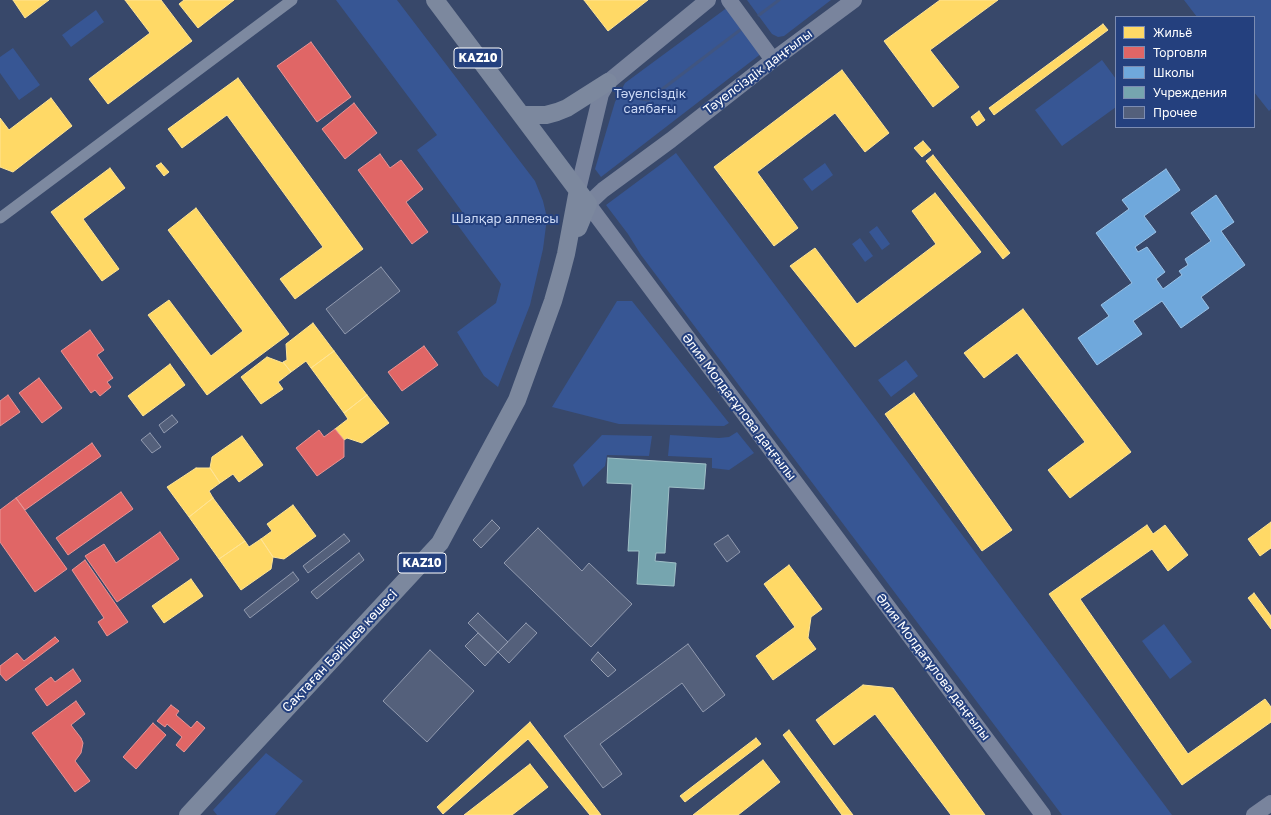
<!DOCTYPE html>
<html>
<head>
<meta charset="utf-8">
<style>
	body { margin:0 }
	#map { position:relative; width:1271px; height:815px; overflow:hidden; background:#38486a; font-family:"Golos Text",sans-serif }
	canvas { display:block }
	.legend { position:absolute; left:1115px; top:16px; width:140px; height:112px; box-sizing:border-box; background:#24407e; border:1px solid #7c8cb2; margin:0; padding:5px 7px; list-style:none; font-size:12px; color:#fff }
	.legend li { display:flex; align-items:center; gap:8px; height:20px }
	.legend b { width:20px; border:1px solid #7c8cb2 }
</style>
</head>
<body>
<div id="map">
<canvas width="1271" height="815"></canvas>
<ul class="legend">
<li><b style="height:11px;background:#ffd966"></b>Жильё</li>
<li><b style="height:11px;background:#e06666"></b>Торговля</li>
<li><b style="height:11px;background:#6fa8dc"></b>Школы</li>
<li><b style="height:11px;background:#76a5af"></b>Учреждения</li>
<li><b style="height:11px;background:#54607b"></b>Прочее</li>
</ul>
</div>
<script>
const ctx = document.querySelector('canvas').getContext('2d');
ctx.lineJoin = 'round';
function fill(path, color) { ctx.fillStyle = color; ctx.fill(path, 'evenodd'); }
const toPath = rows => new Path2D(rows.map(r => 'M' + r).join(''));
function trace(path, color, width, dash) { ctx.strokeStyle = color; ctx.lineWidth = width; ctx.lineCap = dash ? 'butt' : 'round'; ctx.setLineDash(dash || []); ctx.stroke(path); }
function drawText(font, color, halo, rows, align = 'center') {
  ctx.font = font + ' "Golos Text",sans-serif'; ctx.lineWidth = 4; ctx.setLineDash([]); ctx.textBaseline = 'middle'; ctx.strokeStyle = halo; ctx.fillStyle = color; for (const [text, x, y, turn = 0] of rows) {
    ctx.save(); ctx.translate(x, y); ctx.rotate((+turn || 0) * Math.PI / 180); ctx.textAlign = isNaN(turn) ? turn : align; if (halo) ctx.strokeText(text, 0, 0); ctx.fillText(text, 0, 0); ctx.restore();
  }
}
fill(toPath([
	[336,0,397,0,535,181,543,201,547,218,543,249,530,305,498,387,484,376,457,332,496,303,501,284,454,220,463,213,417,150,437,135],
	[747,0,831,0,784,36,778,37,772,34],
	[1184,0,1271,0,1271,109,1269,111,1254,92,1254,17,1197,17],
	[728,7,762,53,601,177,595,169,615,102,625,83],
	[96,10,104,22,71,47,62,35],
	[13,48,40,85,19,100,0,73,0,57],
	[1102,60,1116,79,1116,107,1062,146,1035,110],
	[676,153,1172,815,1062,815,641,255,628,234,606,205],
	[825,163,833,175,812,191,803,179],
	[877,226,890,244,882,250,869,232],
	[860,238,873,256,865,262,852,244],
	[617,301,632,301,729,423,724,426,619,424,552,407],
	[906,360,918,376,891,397,878,380],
	[737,432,754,453,729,470,712,468,712,458,668,456,670,435,719,438,729,437],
	[602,435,652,436,649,456,607,455,605,466,583,487,573,465],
	[1164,624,1192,662,1170,679,1142,641],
	[266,753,303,781,275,815,217,815,213,810]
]), '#375694');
const homes = toPath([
	[13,0,49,0,25,18,13,0],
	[125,0,161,0,192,41,108,104,89,79,150,33,125,0],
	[184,0,234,0,198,28,179,4,184,0],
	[584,0,648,0,608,31,584,0],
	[940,0,998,0,930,50,959,87,933,107,884,41,940,0],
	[1103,24,1108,30,994,115,989,108,1103,24],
	[842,70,889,133,865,152,835,113,757,172,798,228,774,246,714,167,842,70],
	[238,78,363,249,295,299,280,279,323,247,227,115,182,148,168,129,238,78],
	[51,98,72,126,13,172,0,167,0,118,9,130,51,98],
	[979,111,985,120,977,126,971,117,979,111],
	[923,141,931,150,922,157,914,148,923,141],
	[933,155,1010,253,1003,259,926,161,933,155],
	[161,163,169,172,164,176,156,166,161,163],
	[110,168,125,188,83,219,119,269,102,281,51,212,110,168],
	[935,193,981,252,855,347,790,266,815,248,857,304,936,244,912,211,935,193],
	[196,208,289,334,207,395,148,315,169,300,211,356,243,331,168,230,196,208],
	[1023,309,1131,452,1070,498,1048,470,1085,442,1017,353,984,378,964,353,1023,309],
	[313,323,334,351,311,368,306,361,291,372,283,362,287,360,286,344,313,323],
	[334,351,367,395,344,413,311,368,334,351],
	[267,357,283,363,283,362,291,372,278,382,283,389,261,404,241,377,267,357],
	[170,364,185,385,143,416,128,396,170,364],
	[914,393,1012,530,982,551,885,414,914,393],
	[367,395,389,423,362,443,347,438,344,440,335,429,348,419,344,413,367,395],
	[242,436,263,465,239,482,233,474,220,483,210,468,212,457,242,436],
	[196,468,210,468,220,483,209,491,213,498,189,517,167,487,196,468],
	[213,498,245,541,219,559,189,517,213,498],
	[293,505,316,536,284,559,273,557,261,539,272,531,267,524,293,505],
	[1271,522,1271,548,1260,556,1248,539,1271,522],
	[1147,525,1153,534,1165,525,1188,555,1168,571,1152,549,1080,599,1188,754,1265,699,1271,707,1271,722,1182,785,1049,594,1147,525],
	[261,539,273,557,271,569,241,590,219,559,245,541,249,547,261,539],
	[789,565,822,609,811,617,808,638,816,649,773,680,756,656,795,627,764,584,789,565],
	[191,579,203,596,164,623,152,606,191,579],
	[1254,593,1271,616,1271,629,1248,598,1254,593],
	[863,685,893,688,985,815,951,815,875,714,834,745,816,720,863,685],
	[530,722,601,815,590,815,528,739,443,814,437,807,530,722],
	[789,730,853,815,842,815,783,735,789,730],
	[756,738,761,744,685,802,680,796,756,738],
	[763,760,780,782,738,815,693,815,763,760],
	[530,764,548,787,512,815,464,815,530,764]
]);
fill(homes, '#ffd966');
trace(homes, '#ffe494', 1);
const shops = toPath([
	[311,42,351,97,317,122,277,66,311,42],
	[354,103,377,133,345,159,322,129,354,103],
	[380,154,390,168,401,160,423,189,406,202,428,232,412,244,358,170,380,154],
	[90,330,104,350,97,355,113,378,107,382,111,387,100,396,95,390,91,393,61,351,90,330],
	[424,346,438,365,402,391,388,372,424,346],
	[39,378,62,408,42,423,19,393,39,378],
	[8,395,20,412,0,426,0,401,8,395],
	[335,429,344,440,344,457,317,476,296,448,319,430,324,437,335,429],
	[92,443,101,456,25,510,16,498,92,443],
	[121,492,133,509,68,555,56,538,121,492],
	[16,498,67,569,35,592,0,542,0,510,16,498],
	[160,532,179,559,117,602,85,556,104,544,116,563,160,532],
	[85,560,128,622,107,636,98,622,104,618,72,570,85,560],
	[55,637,59,641,6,681,0,674,0,666,17,653,24,661,55,637],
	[73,669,81,681,47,706,35,689,51,677,55,682,73,669],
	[76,701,85,714,71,725,81,738,83,743,81,753,75,761,90,781,75,792,32,733,76,701],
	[171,705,179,711,176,715,191,728,197,721,205,728,184,752,176,745,182,737,167,724,165,727,157,721,171,705],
	[153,723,166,735,136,769,123,757,153,723]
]);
fill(shops, '#e06666');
trace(shops, '#e99494', 1);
const schools = toPath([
	[1166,169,1180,190,1144,216,1156,232,1135,247,1138,252,1147,247,1165,272,1156,279,1163,289,1182,275,1179,271,1188,265,1185,259,1211,241,1191,213,1216,195,1234,222,1221,231,1245,265,1201,297,1209,308,1181,328,1162,301,1133,321,1142,334,1097,365,1078,338,1109,316,1101,305,1132,283,1096,233,1129,209,1122,200,1166,169]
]);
fill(schools, '#6fa8dc');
trace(schools, '#9ac2e6', 1);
const public = toPath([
	[608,458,706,464,704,489,669,487,665,553,656,553,655,561,676,563,674,586,637,584,639,551,628,551,632,484,607,483,608,458]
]);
fill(public, '#76a5af');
trace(public, '#9fc0c7', 1);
trace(toPath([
	[759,15,779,0],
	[636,98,648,100,744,27]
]), '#405581', 3);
const building = toPath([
	[381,267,400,291,345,334,326,309,381,267],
	[172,415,178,422,164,433,159,425,172,415],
	[150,433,161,447,152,453,141,440,150,433],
	[492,520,500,528,481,548,473,540,492,520],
	[538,528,582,571,589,563,632,604,591,647,504,563,538,528],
	[344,534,350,541,308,573,303,566,344,534],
	[728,535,740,552,727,562,714,544,728,535],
	[359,553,364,560,317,599,311,592,359,553],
	[293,572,299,580,250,618,244,610,293,572],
	[478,613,508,642,498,652,468,623,478,613],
	[526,623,537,633,509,663,498,652,526,623],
	[478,633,498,652,485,666,465,646,478,633],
	[688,644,725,695,703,712,682,683,600,744,622,774,603,788,564,736,688,644],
	[430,650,474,691,427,742,383,701,430,650],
	[598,652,616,670,608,677,591,660,598,652]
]);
fill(building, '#54607b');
trace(building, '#919aaf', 1);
trace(toPath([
	[0,218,292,0]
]), '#7d89a0', 11);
trace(toPath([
	[729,0,773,60],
	[854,0,773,60,671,140,603,190,588,204,1043,815],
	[578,190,601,94,608,82,708,0],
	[1254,815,1271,803]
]), '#79849d', 16);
trace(toPath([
	[435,0,588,204,578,228],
	[522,115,546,115,557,112,567,108,608,82],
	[188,815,440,543,517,400,553,301,561,273,566,254,578,190]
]), '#7c889e', 18);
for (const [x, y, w] of [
	[478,58,48],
	[422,563,48]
]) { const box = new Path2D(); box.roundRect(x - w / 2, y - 10, w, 20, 3); ctx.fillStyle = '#24407e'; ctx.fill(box); trace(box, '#fff', 1); }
drawText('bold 12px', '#fff', null, [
	["KAZ10",478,58],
	["KAZ10",422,563]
]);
drawText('13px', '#fff', '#24407e', [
	["Тәуелсіздік даңғылы",758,72,-37],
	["Әлия Молдағұлова даңғылы",739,407,53],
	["Сақтаған Бәйішев көшесі",340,651,-47],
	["Әлия Молдағұлова даңғылы",933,667,53]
]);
drawText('13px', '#ccd9f5', '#24407e', [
	["Тәуелсіздік",650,94],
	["саябағы",650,109],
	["Шалқар аллеясы",505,219]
]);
</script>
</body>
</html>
